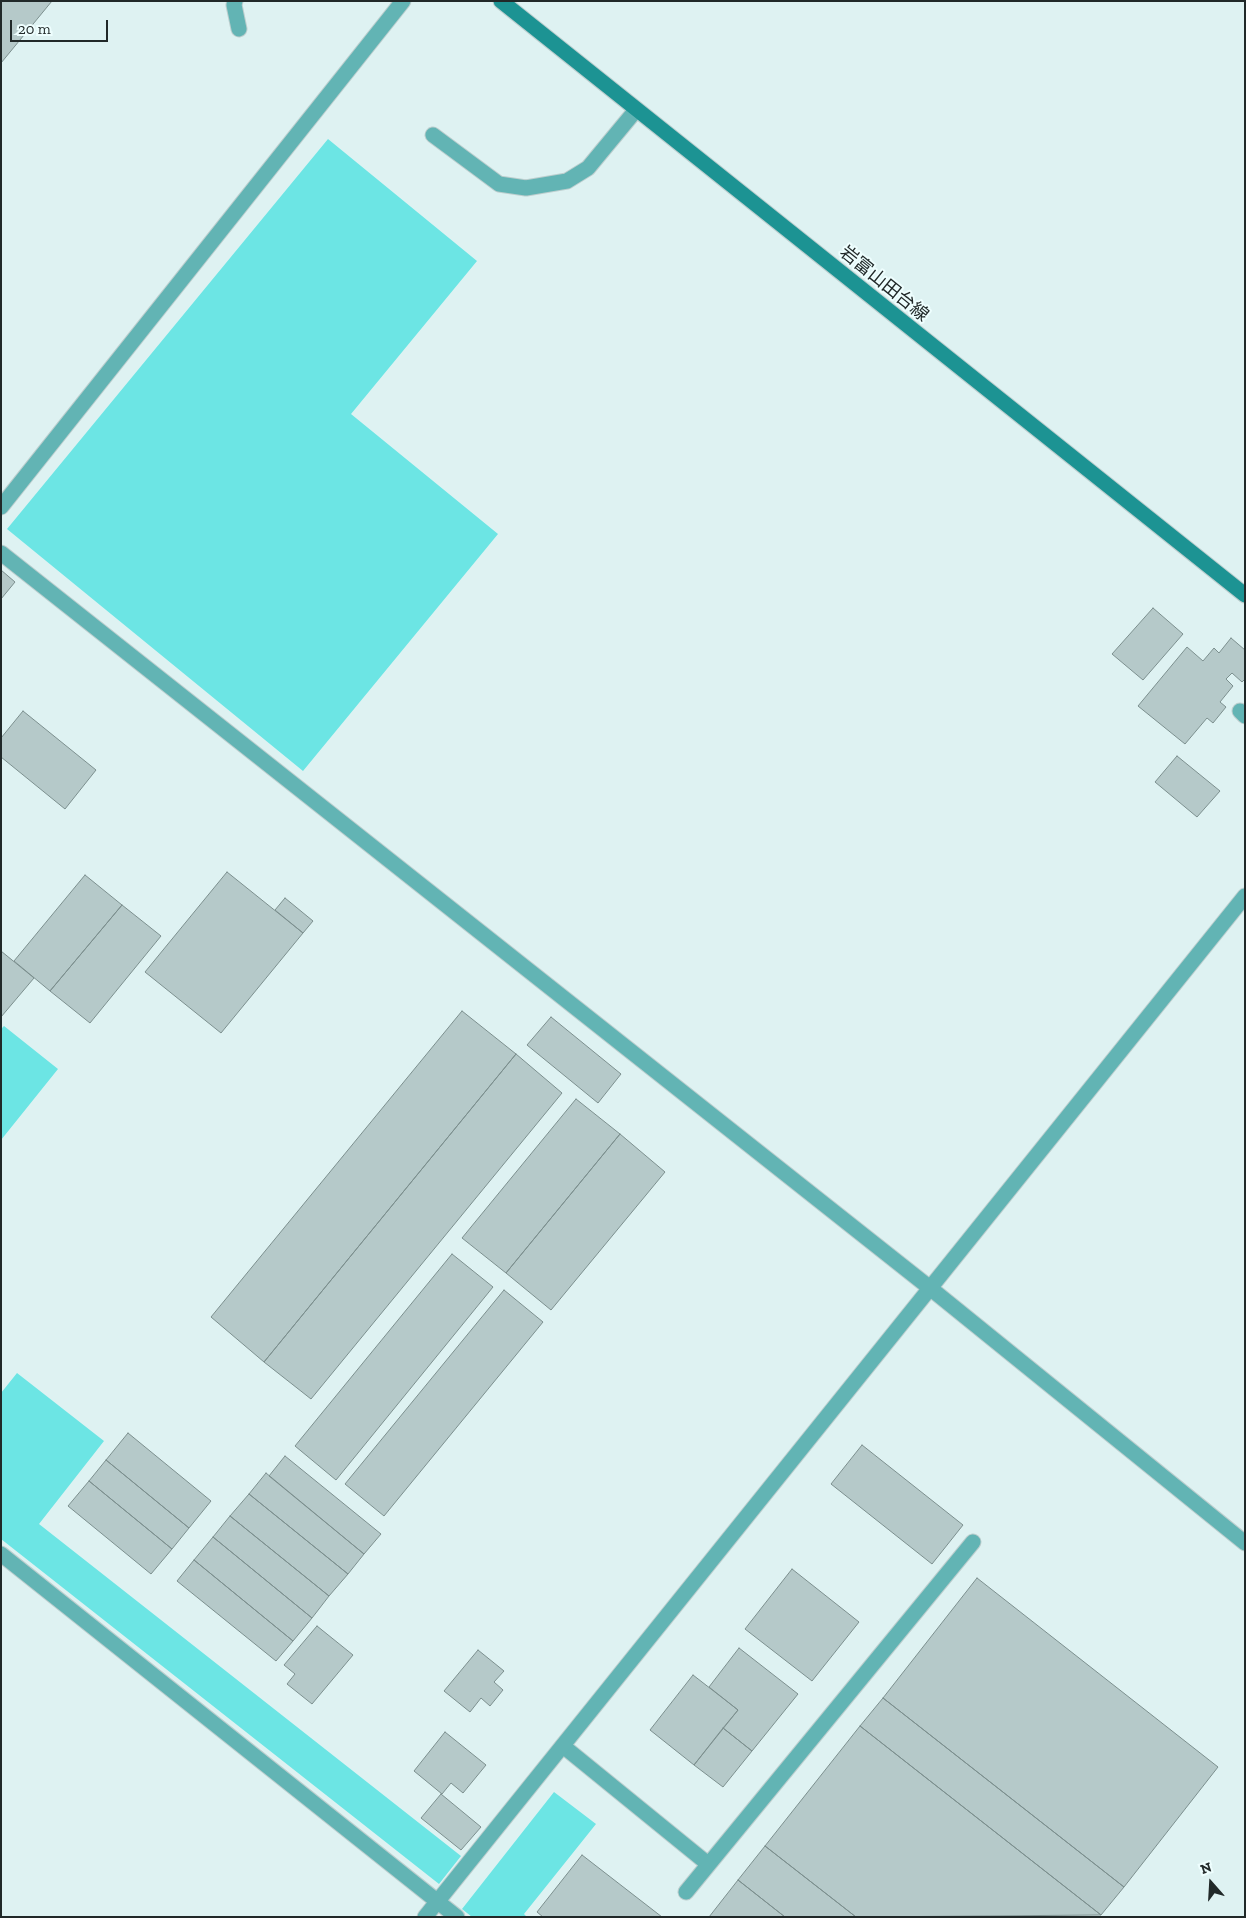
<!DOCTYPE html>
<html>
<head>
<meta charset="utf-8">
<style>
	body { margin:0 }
	#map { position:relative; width:1246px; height:1918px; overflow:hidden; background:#def2f2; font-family:"Zilla Slab",serif }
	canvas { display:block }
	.frame { position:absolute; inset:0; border:2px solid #212929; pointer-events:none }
	.north { position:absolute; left:1186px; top:1858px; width:50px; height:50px; -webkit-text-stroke:4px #eefefe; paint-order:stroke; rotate:341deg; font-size:14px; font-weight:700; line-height:20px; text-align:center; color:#212929 }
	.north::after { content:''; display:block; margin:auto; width:18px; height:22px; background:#212929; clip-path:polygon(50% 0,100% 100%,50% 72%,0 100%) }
	.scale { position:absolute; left:10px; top:20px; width:98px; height:22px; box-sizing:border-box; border:2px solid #212929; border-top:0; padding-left:6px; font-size:15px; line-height:18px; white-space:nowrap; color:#212929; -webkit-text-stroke:4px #eefefe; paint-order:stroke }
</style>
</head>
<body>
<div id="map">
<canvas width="1246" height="1918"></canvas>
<div class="frame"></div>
<div class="north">N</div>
<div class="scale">20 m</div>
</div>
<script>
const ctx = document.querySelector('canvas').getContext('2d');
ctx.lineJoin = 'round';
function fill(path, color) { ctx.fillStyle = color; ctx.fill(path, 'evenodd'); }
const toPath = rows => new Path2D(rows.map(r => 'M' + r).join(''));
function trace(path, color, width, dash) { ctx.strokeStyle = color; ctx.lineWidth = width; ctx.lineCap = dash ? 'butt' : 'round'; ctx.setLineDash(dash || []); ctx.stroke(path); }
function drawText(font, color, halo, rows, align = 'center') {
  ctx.font = font + ' "Zilla Slab","Noto Sans JP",serif'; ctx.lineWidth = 4; ctx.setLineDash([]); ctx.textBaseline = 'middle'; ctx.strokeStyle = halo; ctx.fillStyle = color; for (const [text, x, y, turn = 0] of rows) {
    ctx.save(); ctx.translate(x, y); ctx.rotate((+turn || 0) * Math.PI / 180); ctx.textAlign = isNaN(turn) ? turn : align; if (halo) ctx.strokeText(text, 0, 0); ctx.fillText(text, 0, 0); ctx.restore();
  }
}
fill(toPath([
	[328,139,477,261,351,414,498,534,303,771,7,529],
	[4,1026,58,1069,1,1140,1,1029],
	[17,1373,104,1441,39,1524,461,1856,439,1884,1,1539,1,1393],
	[554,1792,596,1824,524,1914,527,1917,472,1917,462,1909]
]), '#6ce5e4');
const building = toPath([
	[1,1,52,1,1,63,1,1],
	[1,570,15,582,1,599,1,570],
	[1153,608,1183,634,1143,680,1112,654,1153,608],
	[1231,638,1245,650,1245,679,1242,682,1232,673,1226,679,1233,686,1220,702,1226,707,1213,723,1207,718,1185,744,1138,706,1187,647,1203,661,1214,648,1219,653,1231,638],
	[23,711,96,770,65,809,1,757,1,738,23,711],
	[1177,756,1220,791,1197,817,1155,782,1177,756],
	[227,872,303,933,221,1033,145,972,227,872],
	[85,875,122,905,50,991,14,961,85,875],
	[285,898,313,921,303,933,275,910,285,898],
	[122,905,161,936,90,1023,50,991,122,905],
	[1,951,34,978,1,1017,1,951],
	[462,1011,516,1054,264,1362,211,1317,462,1011],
	[551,1017,621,1074,598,1103,527,1045,551,1017],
	[516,1054,562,1093,311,1399,264,1362,516,1054],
	[576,1099,620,1134,506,1273,462,1238,576,1099],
	[620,1134,665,1172,551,1310,506,1273,620,1134],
	[452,1254,493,1287,336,1480,295,1446,452,1254],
	[504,1290,543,1322,384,1516,345,1484,504,1290],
	[128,1433,211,1501,189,1528,106,1460,128,1433],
	[862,1445,963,1525,932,1564,831,1484,862,1445],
	[285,1456,381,1534,364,1554,269,1476,285,1456],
	[106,1460,189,1528,172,1549,89,1481,106,1460],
	[266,1473,364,1554,348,1574,249,1494,266,1473],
	[89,1481,172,1549,151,1574,68,1506,89,1481],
	[249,1494,348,1574,329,1596,230,1516,249,1494],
	[230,1516,329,1596,312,1618,213,1537,230,1516],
	[213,1537,312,1618,293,1641,194,1560,213,1537],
	[194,1560,293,1641,276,1661,177,1581,194,1560],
	[792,1569,859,1622,812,1681,745,1629,792,1569],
	[977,1578,1218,1767,1124,1887,883,1698,977,1578],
	[317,1626,353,1655,312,1704,287,1684,295,1674,284,1665,317,1626],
	[739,1648,798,1694,752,1751,723,1728,738,1710,709,1687,739,1648],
	[478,1650,504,1671,494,1682,503,1690,490,1706,481,1698,470,1712,444,1691,478,1650],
	[693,1675,738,1710,694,1765,650,1730,693,1675],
	[883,1698,1124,1887,1101,1915,860,1726,883,1698],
	[860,1726,1101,1915,856,1917,765,1846,860,1726],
	[723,1728,752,1751,723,1787,694,1765,723,1728],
	[445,1732,486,1765,463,1793,451,1783,442,1794,414,1771,445,1732],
	[441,1794,481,1827,461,1850,421,1818,441,1794],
	[765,1846,856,1917,785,1917,738,1880,765,1846],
	[582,1855,662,1917,543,1917,537,1912,582,1855],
	[738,1880,785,1917,709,1917,738,1880]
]);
fill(building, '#b5c9c9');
trace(building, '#7c8f8e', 1);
const lane = toPath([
	[235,1,234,5,239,29],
	[433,135,499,184,526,188,567,181,588,168,636,110],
	[1240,711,1245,716],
	[563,1746,708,1864],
	[686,1892,973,1542]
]);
const street = toPath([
	[1,507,403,1],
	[1,553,930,1288,1245,1543],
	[1,1554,457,1917],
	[425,1917,1245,896]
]);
const secondary = toPath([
	[501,1,1245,595]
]);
trace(lane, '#bccece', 17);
trace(street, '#bccece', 17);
trace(secondary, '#bccece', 17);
trace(lane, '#62b4b4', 15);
trace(street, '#62b4b4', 15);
trace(secondary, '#1c9393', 15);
drawText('18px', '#212929', '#eefefe', [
	["岩富山田台線",884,284,39]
]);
</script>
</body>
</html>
